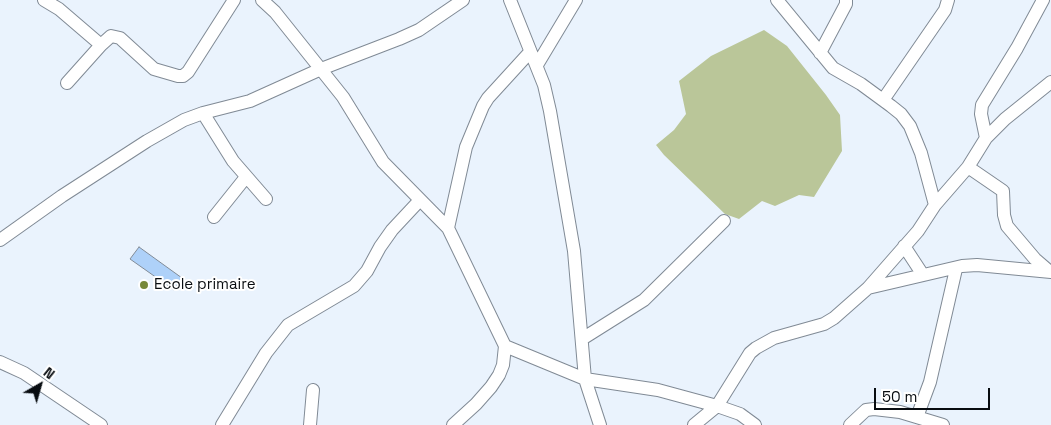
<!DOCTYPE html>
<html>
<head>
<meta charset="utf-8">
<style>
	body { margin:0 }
	#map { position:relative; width:1051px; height:425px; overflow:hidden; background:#eaf3fd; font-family:"Space Grotesk",sans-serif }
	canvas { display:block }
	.north { position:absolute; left:15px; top:360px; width:50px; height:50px; -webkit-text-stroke:4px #fff; paint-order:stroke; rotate:38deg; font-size:14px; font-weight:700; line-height:20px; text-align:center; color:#080c10 }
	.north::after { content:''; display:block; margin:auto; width:18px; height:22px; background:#080c10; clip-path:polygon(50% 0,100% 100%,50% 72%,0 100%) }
	.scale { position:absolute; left:874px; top:388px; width:116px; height:22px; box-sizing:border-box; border:2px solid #080c10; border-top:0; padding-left:6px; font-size:15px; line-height:18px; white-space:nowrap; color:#080c10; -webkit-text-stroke:4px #fff; paint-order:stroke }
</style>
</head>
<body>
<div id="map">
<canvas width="1051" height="425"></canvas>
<div class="north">N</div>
<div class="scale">50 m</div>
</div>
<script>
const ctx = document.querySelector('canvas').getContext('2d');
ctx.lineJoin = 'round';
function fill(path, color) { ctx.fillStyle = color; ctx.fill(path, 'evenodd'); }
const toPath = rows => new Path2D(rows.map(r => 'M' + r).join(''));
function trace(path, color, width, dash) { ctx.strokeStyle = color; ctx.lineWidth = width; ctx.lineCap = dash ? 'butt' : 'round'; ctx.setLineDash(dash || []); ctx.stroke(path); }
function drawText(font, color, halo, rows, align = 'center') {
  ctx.font = font + ' "Space Grotesk",sans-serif'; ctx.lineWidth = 4; ctx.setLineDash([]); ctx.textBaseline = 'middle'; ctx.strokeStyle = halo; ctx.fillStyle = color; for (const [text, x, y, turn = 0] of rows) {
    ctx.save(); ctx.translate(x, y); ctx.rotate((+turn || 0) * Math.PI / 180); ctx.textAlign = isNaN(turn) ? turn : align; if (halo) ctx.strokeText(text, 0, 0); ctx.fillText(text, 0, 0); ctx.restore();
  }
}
fill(toPath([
	[764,30,787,46,826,95,840,115,842,151,814,197,799,195,775,206,762,201,739,219,725,214,664,155,656,145,674,130,686,114,679,81,711,56]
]), '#bac699');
const building = toPath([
	[139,247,182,278,174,290,130,259,139,247]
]);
fill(building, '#aed1f9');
trace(building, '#818b97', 1);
const street = toPath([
	[44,0,59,9,101,45,111,36,120,38,154,69,178,76,183,76,188,72,234,0],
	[262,0,275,12,343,97,383,162,448,228,505,346,585,379,658,390,717,406,740,414,755,425],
	[510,0,544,85,550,111,574,251,585,379,600,425],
	[777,0,833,68,861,84,891,106,901,114,910,126,921,153,935,205],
	[820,53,846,4,846,0],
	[537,65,576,0],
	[67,83,101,45],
	[883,100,945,10,948,0],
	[203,113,233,161,266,199],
	[986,138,981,114,982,105,1017,48,1043,0],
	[968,167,1003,191,1004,215,1007,226,1035,259,1050,272],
	[214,217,246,177],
	[448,228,466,147,483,106,488,98,530,52],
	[0,240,62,196,147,141,184,120,203,113,250,101,321,69,399,39,419,30,463,0],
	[904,246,923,275],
	[868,288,962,266,977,265,1051,272],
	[582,339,644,300,724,221],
	[0,362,24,373,101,425],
	[917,417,930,382,956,269],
	[222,425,266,353,288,325,354,286,367,271,380,247,392,230,420,200],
	[310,425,313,390],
	[453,425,476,404,491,387,499,375,503,365,505,346],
	[694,425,717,406,750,353,756,348,774,338,824,324,834,318,868,288,918,231,935,205,968,167,986,138,1005,119,1051,82],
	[850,425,866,410,874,409,900,412,943,425]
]);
trace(street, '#808a95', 14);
trace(street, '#fff', 12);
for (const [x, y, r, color] of [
	[144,285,5,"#788939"]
]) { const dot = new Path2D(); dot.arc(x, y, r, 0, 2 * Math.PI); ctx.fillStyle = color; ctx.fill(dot); trace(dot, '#fff', 2); }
drawText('15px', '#080c10', '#fff', [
	["Ecole primaire",154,285]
], 'left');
</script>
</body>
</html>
